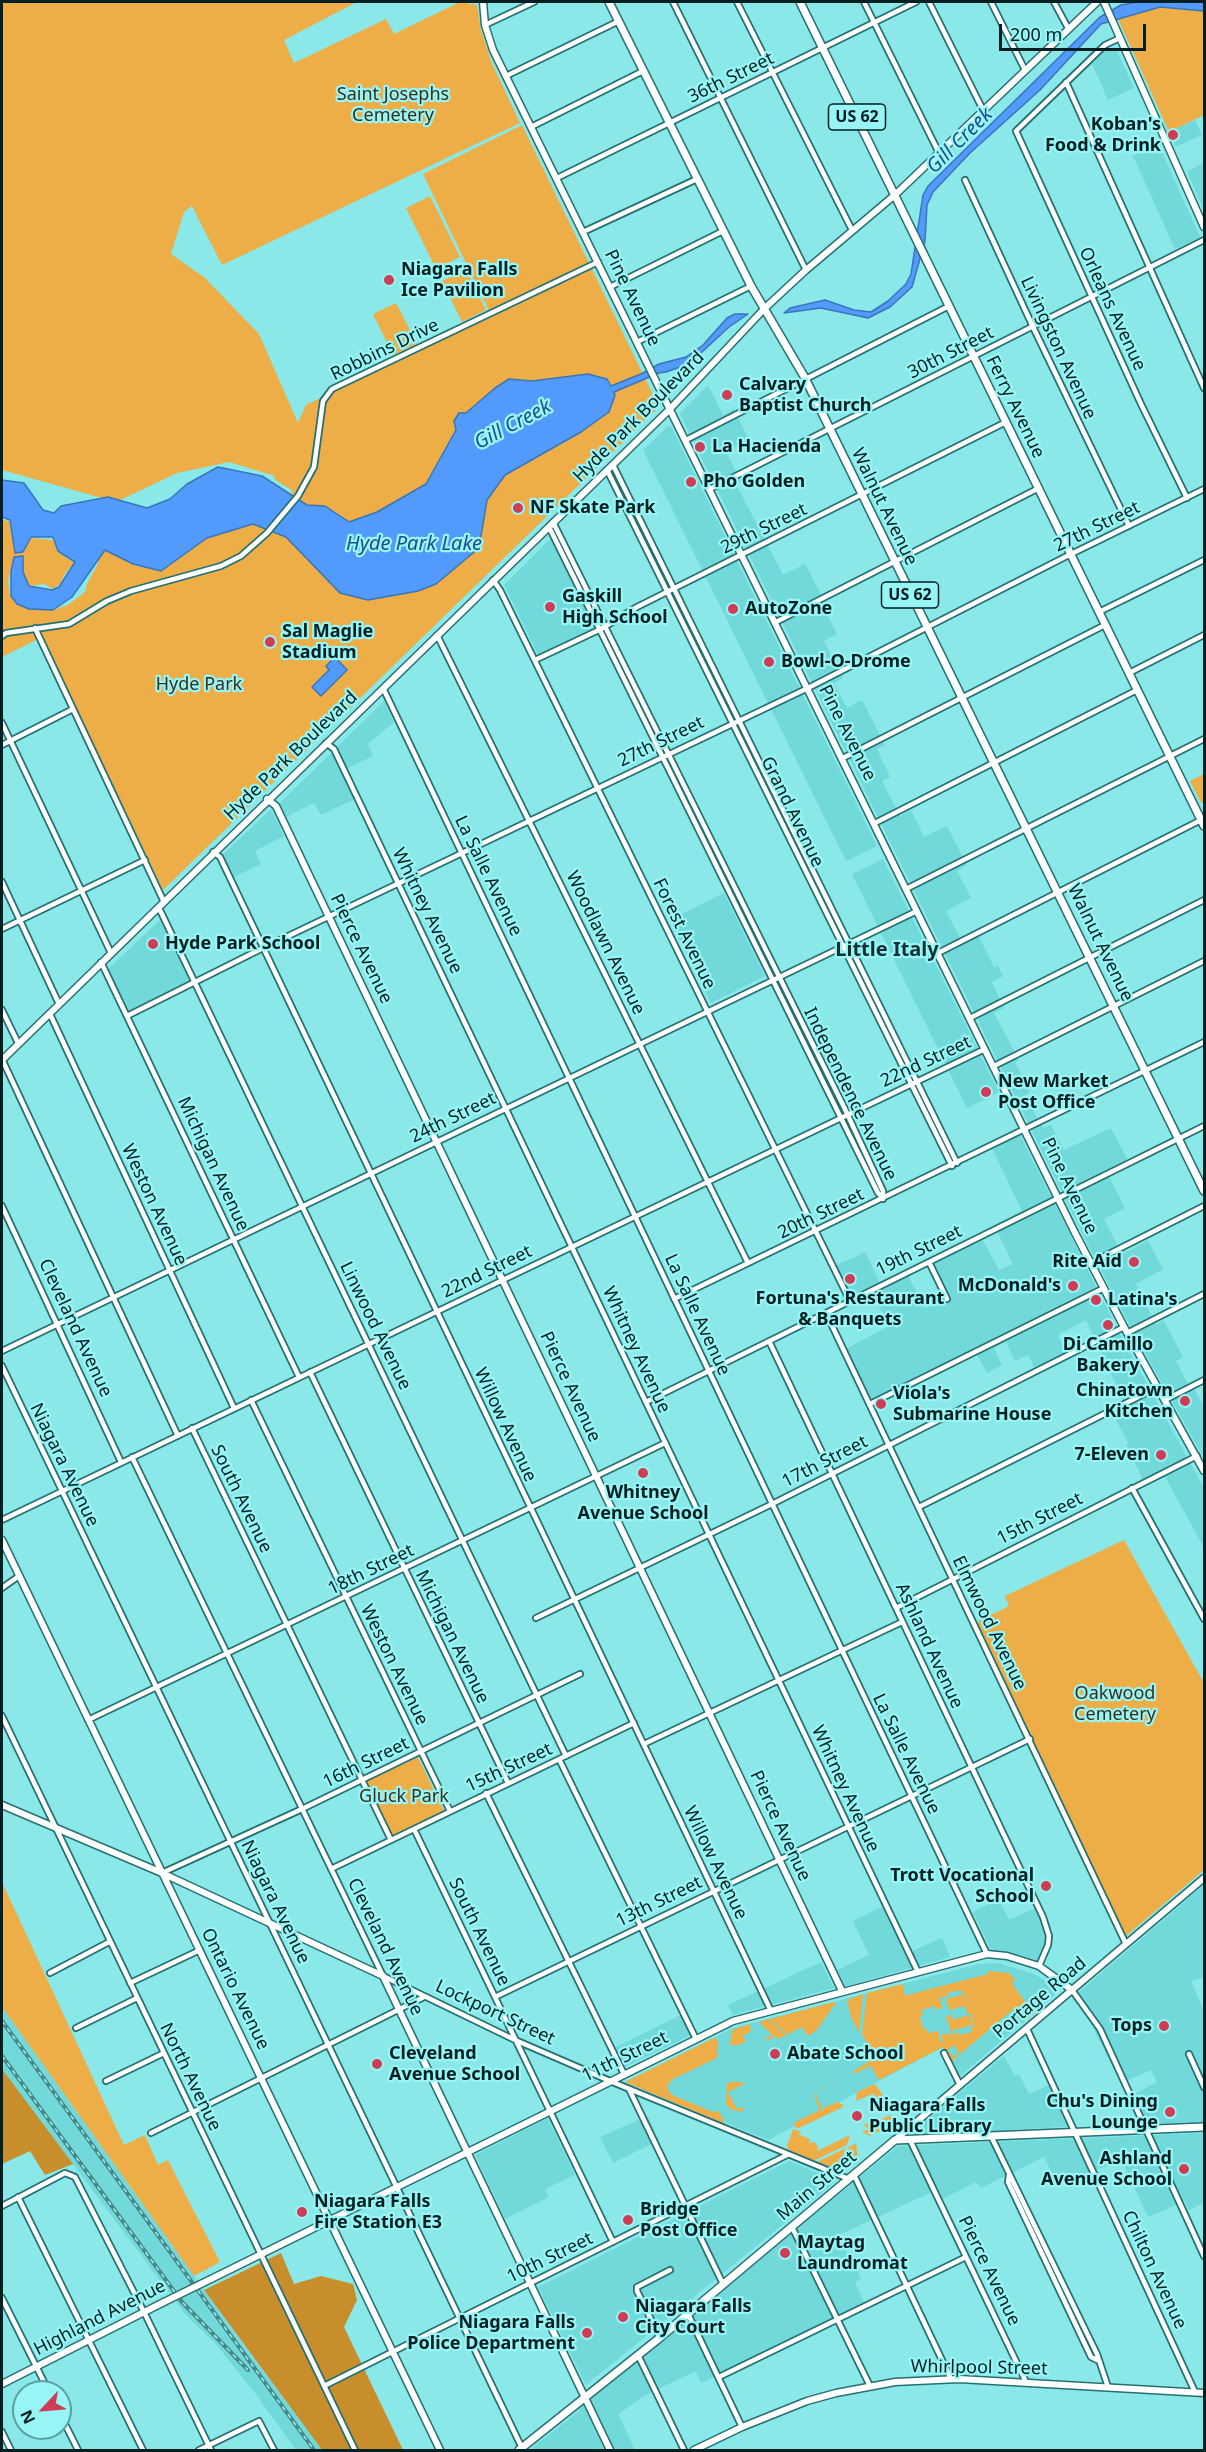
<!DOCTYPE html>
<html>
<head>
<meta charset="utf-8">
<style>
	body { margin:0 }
	#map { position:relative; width:1206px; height:2452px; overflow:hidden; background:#8ae8e8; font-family:"Noto Sans",sans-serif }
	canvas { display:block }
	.frame { position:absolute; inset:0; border:3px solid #022021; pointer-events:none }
	.north { position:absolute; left:12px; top:2380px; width:60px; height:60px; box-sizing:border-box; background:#97f5f6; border:2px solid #5ba0a1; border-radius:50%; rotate:244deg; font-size:16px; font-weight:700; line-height:24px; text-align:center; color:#022021 }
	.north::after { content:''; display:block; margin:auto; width:21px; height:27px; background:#ce3d53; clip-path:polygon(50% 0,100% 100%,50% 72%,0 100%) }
	.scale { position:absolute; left:999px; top:24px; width:147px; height:27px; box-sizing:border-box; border:3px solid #022021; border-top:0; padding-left:8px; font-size:18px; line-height:21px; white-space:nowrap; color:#022021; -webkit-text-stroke:4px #97f5f6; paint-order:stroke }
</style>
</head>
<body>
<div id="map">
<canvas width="1206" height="2452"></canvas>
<div class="frame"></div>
<div class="north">N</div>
<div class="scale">200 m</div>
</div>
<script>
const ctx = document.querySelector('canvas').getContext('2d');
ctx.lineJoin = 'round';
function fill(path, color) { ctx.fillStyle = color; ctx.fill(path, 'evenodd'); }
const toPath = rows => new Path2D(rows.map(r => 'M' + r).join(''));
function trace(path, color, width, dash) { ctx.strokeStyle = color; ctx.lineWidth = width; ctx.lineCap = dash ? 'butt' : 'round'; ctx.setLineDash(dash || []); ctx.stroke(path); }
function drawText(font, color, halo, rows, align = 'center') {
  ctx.font = font + ' "Noto Sans",sans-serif'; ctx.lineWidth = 4.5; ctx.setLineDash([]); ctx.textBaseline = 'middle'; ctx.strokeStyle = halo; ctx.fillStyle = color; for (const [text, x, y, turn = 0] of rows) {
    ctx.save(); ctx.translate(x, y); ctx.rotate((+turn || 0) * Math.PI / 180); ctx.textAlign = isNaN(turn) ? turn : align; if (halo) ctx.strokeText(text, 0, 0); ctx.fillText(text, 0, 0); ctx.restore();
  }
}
fill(toPath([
	[1115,47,1134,88,1108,100,1092,64,1104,52],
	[1195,120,1202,135,1176,147,1169,132],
	[1158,143,1200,237,1175,249,1133,156],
	[1204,163,1204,211,1187,171],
	[708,385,723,415,734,409,749,440,726,452,741,481,736,484,783,575,805,564,826,604,823,606,837,634,824,641,843,678,834,683,847,708,862,700,885,745,877,749,890,777,882,781,900,816,911,810,924,837,947,826,967,865,957,871,971,898,946,911,960,938,976,931,994,967,998,966,1003,976,992,982,1004,1008,994,1013,1019,1060,1015,1062,1030,1092,1025,1095,1043,1128,1051,1125,1064,1150,1111,1128,1127,1159,1106,1170,1125,1208,1104,1219,1122,1254,1148,1241,1163,1269,1136,1284,1156,1325,1164,1321,1183,1357,1176,1361,1188,1384,1196,1392,1204,1407,1204,1458,1129,1324,1086,1241,681,416,680,413],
	[668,426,671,426,877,846,846,861,643,450],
	[551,538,596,629,539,657,504,585],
	[384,701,394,722,368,744,373,756,346,769,359,797,321,815,314,803,284,818,278,805],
	[271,809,284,836,255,851,261,864,228,880,217,860],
	[883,859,999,1092,967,1108,852,874],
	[724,893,765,976,711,1003,670,920],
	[161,919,190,982,129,1012,108,969],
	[1017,1129,1125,1344,1204,1488,1204,1548,1162,1471,1143,1480,1126,1445,1129,1444,1109,1407,1123,1400,1086,1320,1058,1335,1069,1358,1038,1374,1028,1355,1015,1361,1006,1342,994,1348,1002,1365,987,1373,977,1355,867,1406,842,1351,889,1326,872,1293,849,1304,831,1268,865,1252,880,1283,905,1270,925,1308,943,1299,926,1261,979,1233,999,1270,1013,1264,994,1225,1022,1211,989,1142],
	[1204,1885,1204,1977,1191,1981,1204,2011,1204,2122,1148,2124,1134,2094,1157,2082,1151,2070,1121,2083,1089,2020,1072,1998],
	[999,1899,1009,1920,1040,1906,1051,1937,1044,1962,1010,1952,991,1950,973,1912],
	[888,1904,910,1952,942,1938,950,1957,843,1987,835,1971,869,1955,853,1921],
	[821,1962,834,1988,733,2015,728,2005],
	[998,1963,1034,1974,1055,1987,1057,1993,959,2077,943,2047,768,2140,625,2082,733,2028,979,1964],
	[2,2007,233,2331,322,2450,296,2450,255,2393,215,2343,185,2314,2,2069],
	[681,2015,691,2035,623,2068,614,2048],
	[1004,2056,1015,2076,1019,2074,1029,2094,1054,2083,1075,2126,907,2136],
	[648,2116,659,2140,613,2163,600,2137],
	[548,2118,575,2175,545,2189,549,2197,505,2219,475,2155],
	[1204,2133,1204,2203,1188,2210,1185,2201,1148,2217,1122,2161,1057,2183,1044,2157,981,2188,976,2182,943,2199,938,2189,839,2235,861,2279,855,2282,865,2304,701,2383,696,2371,646,2395,618,2414,635,2450,533,2450,532,2448,579,2411,576,2406,898,2146],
	[789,2161,836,2181,586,2385,538,2287]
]), '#71d9da');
fill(toPath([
	[2,2,357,2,284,40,294,63,386,19,394,34,460,2,477,5,481,30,491,61,520,123,222,265,192,206,184,212,171,254,205,278,259,334,298,423,306,405,491,315,423,174,522,125,658,405,657,409,163,890,42,637,2,657,2,524,3,520,9,521,15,553,23,552,31,538,53,540,58,552,74,563,63,576,62,582,53,589,44,584,29,586,23,571,23,556,14,557,8,581,10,596,17,605,29,609,53,610,68,605,85,592,87,584,98,564,99,555,104,548,136,566,159,570,167,567,198,539,249,522,267,523,293,491,274,479,275,476,229,462,177,473,116,502,2,470],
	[1160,7,1204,11,1204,115,1169,132,1118,19],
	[430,196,460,257,436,269,406,208],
	[466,269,486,310,462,322,442,281],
	[396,303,417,344,393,355,373,314],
	[1204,774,1204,801,1201,803,1190,781],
	[1124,1540,1204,1683,1204,1870,1126,1936,977,1624,979,1621,1009,1606,1005,1596],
	[418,1757,444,1811,391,1837,364,1782],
	[2,1882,124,2145,145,2135,158,2165,168,2160,220,2262,194,2276,2,2007],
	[988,1971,1009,1973,1015,1980,1012,1984,1033,2012,1039,2009,1026,2020,1015,2008,953,2060,954,2065,947,2054,950,2052,954,2057,959,2053,954,2045,946,2052,943,2047,879,2080,870,2065,870,2066,815,2093,822,2108,819,2109,814,2093,854,2074,853,2071,867,2063,871,2057,870,2049,862,2034,867,1993,903,1984,905,1996,937,1987,938,1989,938,1987,988,1974],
	[961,1990,962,1994,965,1993,968,2006,964,1994,946,1999,949,2010,965,2006,967,2014,971,2013,974,2026,971,2027,972,2032,958,2035,957,2032,951,2034,952,2039,949,2033,941,2035,943,2041,940,2042,939,2031,928,2033,926,2028,923,2029,920,2016,923,2015,921,2010,935,2006,936,2010,942,2008,939,1993,941,1998,948,1996,947,1993],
	[863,1994,859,2033,851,2017,847,2000],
	[834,2002,836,2003,816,2031,807,2036,802,2027,787,2035,770,2019],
	[953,2015,951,2020,970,2015,973,2025,954,2030,952,2022,954,2031,951,2032,946,2016],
	[769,2019,785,2035,790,2045,785,2036,778,2039,776,2036,766,2041,765,2039,772,2035,759,2022],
	[750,2024,751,2031,743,2036,746,2042,735,2046,730,2044,732,2030],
	[714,2038,718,2040,717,2058,671,2080,667,2088,672,2095,713,2112,719,2111,725,2124,625,2082],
	[730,2082,742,2082,744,2084,728,2092,737,2109,743,2107,744,2109,741,2112,730,2109,726,2104,727,2083],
	[875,2084,884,2097,872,2103,875,2093,856,2101,857,2092],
	[837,2102,844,2105,841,2108,799,2128,794,2127,795,2122],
	[890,2115,894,2122,890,2126,869,2136,862,2131,870,2129,864,2126,869,2121,880,2126,886,2123,880,2120],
	[793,2129,801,2132,798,2134,810,2139,809,2143,814,2142,818,2146,817,2151,850,2135,847,2145,813,2161,789,2151,787,2146],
	[856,2143,858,2161,843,2170,849,2147],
	[846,2148,837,2170,817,2162]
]), '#edae47');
fill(toPath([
	[2,2069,73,2164,45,2175,30,2151,2,2164],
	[281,2253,294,2284,321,2276,353,2284,357,2300,344,2327,403,2450,322,2450,204,2290]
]), '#c78e2b');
const water = toPath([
	[1137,2,1204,2,1204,11,1160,7,1101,24,1040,90,970,153,933,192,927,205,925,241,912,287,890,307,868,318,821,308,784,313,790,308,825,300,854,310,871,312,888,301,906,284,911,274,923,195,928,186,1100,17,1121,5,1137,2],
	[735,314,748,314,729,327,689,364,666,372,659,373,614,392,615,395,609,412,581,432,505,475,487,500,479,548,436,584,418,591,368,600,340,593,286,537,253,524,207,538,161,571,133,564,105,550,72,597,53,610,29,609,17,604,11,596,11,572,14,557,23,556,23,572,29,586,52,590,59,587,75,562,58,551,53,537,31,537,23,552,15,553,10,520,2,517,2,480,24,483,43,510,54,513,61,506,108,497,147,508,170,499,187,484,218,467,262,476,307,505,325,506,349,522,377,512,426,484,456,430,454,421,459,413,466,413,495,388,509,379,532,381,588,374,607,379,611,386,641,374,659,364,686,357,703,345,727,318,735,314],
	[335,657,347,670,321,696,312,687,329,670,326,666,335,657]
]);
fill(water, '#529afb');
trace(water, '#3a75ba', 1.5);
const street = toPath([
	[673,2,806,270],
	[737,2,852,230],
	[864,2,939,153],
	[929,2,983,110],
	[991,2,1025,70],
	[1054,2,1068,28],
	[485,25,534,2],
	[1120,38,1105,45,1016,131,1141,404,1187,498],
	[506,76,619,21],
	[1066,82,1204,388],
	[531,127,643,71],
	[557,178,916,2],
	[965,180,1033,327,1129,526],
	[583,232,697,179],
	[610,287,723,231],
	[637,342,751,286],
	[686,440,949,306],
	[613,465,957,1163],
	[607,470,952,1166],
	[710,489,1204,240],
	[553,522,844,1107,883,1191,883,1199],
	[549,527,878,1193,883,1198],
	[493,580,500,590,850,1301],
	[1099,612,1204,560],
	[776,622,1039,488],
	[35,628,164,902],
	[437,635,748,1263],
	[2,636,6,633,69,624,107,601,131,591,221,566,241,556,267,533,298,496,314,467,323,401,332,389,598,262],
	[535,660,601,629,637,607,1006,422],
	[1129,673,1204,635],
	[383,688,987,1954],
	[2,723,111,953],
	[326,743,334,749,398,883,918,1972],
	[2,745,73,709],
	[843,758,1105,625],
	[875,823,1137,690],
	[213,852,220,857,771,2011],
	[2,882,59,1004],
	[906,889,1204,739],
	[159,908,566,1756],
	[2,929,145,860],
	[938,953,1201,820],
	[101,962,299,1377],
	[2,1010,18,1043],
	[50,1014,234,1408],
	[127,1016,263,948,808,688,1063,558,1204,489],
	[970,1018,1204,900],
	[2,1059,178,1436],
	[994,1066,1204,961],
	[2,1206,121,1462],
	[929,1262,947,1299],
	[1091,1263,1204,1206],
	[674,1299,1204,1042],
	[826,1313,1126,1944],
	[1127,1333,1204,1294],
	[769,1341,1043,1917,1049,1936,1048,1945,1039,1966],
	[2,1351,917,911],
	[2,1366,522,2448],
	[310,1372,508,1783],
	[251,1400,450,1811],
	[1165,1400,1204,1380],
	[646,1402,1204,1126],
	[870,1404,1104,1288],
	[192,1428,391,1840],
	[132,1457,383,1976,515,2040,610,2081,849,2179],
	[1132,1488,1204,1619],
	[919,1507,1158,1387],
	[2,1520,985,1049],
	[2,1588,19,1576],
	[896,1608,1197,1456],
	[536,1618,772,1504,1124,1327],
	[2,1716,355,2450],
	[88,1720,665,1443],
	[644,1744,902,1622],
	[559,1759,696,2039],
	[486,1793,624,2074],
	[414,1829,613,2242],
	[331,1869,634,1723],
	[162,1873,302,1809,580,1674],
	[50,1973,109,1942],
	[130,1983,200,1950],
	[1072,1990,1100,2029,1204,2256],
	[495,1997,1030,1739],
	[76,2028,137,1998],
	[1027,2029,1195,2392],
	[944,2053,960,2085],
	[1189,2054,1204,2087],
	[106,2081,164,2053],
	[629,2089,723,2284],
	[151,2133,424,1997],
	[991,2136,1097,2354,1108,2387],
	[910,2140,1026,2382],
	[854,2175,951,2379],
	[1009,2175,1008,2182,1091,2357,1097,2360],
	[18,2197,143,2450],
	[2,2206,65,2173,75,2177,144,2312,211,2450],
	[792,2227,870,2386],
	[2,2298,49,2392],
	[688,2314,742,2427],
	[660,2338,637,2291,637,2287,670,2270],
	[638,2355,684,2450],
	[719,2377,966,2257],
	[324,2386,787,2155],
	[60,2414,78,2450],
	[2,2432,11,2450],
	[199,2450,259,2421,274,2450]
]);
const secondary = toPath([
	[483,2,485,25,493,50,1075,1233,1124,1327,1204,1471],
	[1104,2,1204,227],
	[267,799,276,806,329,917,842,1991],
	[2,1060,670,409,765,308,806,270,896,194,1097,2],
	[2,1540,440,2450],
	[2,1805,162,1873,383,1976,610,2450],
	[895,2140,1204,1878],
	[211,2279,733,2021,987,1954,1007,1956,1039,1966,1072,1990],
	[2,2384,164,2302],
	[694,2450,742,2427,807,2401,836,2393,895,2382,959,2379,1204,2393]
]);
const primary = toPath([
	[609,2,751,286,805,378,1204,1191],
	[800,2,1204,826],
	[519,2450,657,2340,895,2140,1204,2127]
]);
trace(street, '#267071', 8);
trace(secondary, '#267071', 9);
trace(primary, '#267071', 10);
trace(street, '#fff', 4.5);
trace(secondary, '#fff', 6);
trace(primary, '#fff', 7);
const rail = toPath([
	[2,2021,314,2450],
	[2,2056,182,2302,248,2370]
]);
trace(rail, '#488787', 4);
trace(rail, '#97f5f6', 1.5, [4.5]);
const secondaryBridge = toPath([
	[164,2302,211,2279]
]);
trace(secondaryBridge, '#267071', 9, []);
trace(secondaryBridge, '#fff', 6);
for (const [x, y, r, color] of [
	[1173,135,6,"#ce3d53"],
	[389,280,6,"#ce3d53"],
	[727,395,6,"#ce3d53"],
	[700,447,6,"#ce3d53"],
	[691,482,6,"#ce3d53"],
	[518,508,6,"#ce3d53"],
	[550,607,6,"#ce3d53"],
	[733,609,6,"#ce3d53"],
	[270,642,6,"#ce3d53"],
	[769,662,6,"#ce3d53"],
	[153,944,6,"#ce3d53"],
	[986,1092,6,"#ce3d53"],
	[1134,1262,6,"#ce3d53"],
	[850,1279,6,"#ce3d53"],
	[1073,1286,6,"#ce3d53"],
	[1096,1300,6,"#ce3d53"],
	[1108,1325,6,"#ce3d53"],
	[1185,1401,6,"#ce3d53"],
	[881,1404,6,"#ce3d53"],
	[1161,1455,6,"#ce3d53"],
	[643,1473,6,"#ce3d53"],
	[1046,1886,6,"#ce3d53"],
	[1164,2026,6,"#ce3d53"],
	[775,2054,6,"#ce3d53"],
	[377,2064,6,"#ce3d53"],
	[1170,2112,6,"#ce3d53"],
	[857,2116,6,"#ce3d53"],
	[1184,2169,6,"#ce3d53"],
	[302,2212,6,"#ce3d53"],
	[628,2220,6,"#ce3d53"],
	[785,2253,6,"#ce3d53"],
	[623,2317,6,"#ce3d53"],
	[587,2333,6,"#ce3d53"]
]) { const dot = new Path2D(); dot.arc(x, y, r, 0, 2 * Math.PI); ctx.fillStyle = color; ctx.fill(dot); trace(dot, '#97f5f6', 2); }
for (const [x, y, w] of [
	[857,117,57],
	[910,595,57]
]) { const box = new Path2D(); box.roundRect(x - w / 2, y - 13, w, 26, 4.5); ctx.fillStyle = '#97f5f6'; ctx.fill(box); trace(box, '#022021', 1.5); }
drawText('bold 16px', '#022021', null, [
	["US 62",857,117],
	["US 62",910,595]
]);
drawText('18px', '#022021', '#97f5f6', [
	["36th Street",731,78,-26],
	["Pine Avenue",632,298,64],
	["Orleans Avenue",1112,309,65],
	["Livingston Avenue",1058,348,65],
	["Robbins Drive",385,350,-26],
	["30th Street",951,353,-27],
	["Ferry Avenue",1015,407,64],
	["Hyde Park Boulevard",639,417,-45],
	["Walnut Avenue",884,507,64],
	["27th Street",1097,527,-26],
	["29th Street",764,529,-26],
	["Pine Avenue",847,733,63],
	["27th Street",661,742,-26],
	["Hyde Park Boulevard",291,756,-44],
	["Grand Avenue",792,812,64],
	["La Salle Avenue",488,876,64],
	["Whitney Avenue",427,911,64],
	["Forest Avenue",684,934,64],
	["Woodlawn Avenue",605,943,64],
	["Walnut Avenue",1100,943,64],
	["Pierce Avenue",361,949,64],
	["22nd Street",926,1062,-25],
	["Independence Avenue",850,1094,64],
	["24th Street",453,1118,-26],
	["Michigan Avenue",213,1164,65],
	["Pine Avenue",1069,1186,64],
	["Weston Avenue",154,1205,65],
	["20th Street",821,1214,-26],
	["19th Street",919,1251,-26],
	["22nd Street",487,1272,-26],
	["La Salle Avenue",697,1315,65],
	["Linwood Avenue",375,1326,64],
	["Cleveland Avenue",75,1328,65],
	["Whitney Avenue",636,1350,65],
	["Pierce Avenue",570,1387,65],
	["Willow Avenue",505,1425,65],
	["17th Street",825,1462,-27],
	["Niagara Avenue",64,1465,64],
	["South Avenue",241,1499,64],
	["15th Street",1040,1519,-27],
	["18th Street",371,1570,-26],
	["Elmwood Avenue",989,1623,64],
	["Michigan Avenue",452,1637,64],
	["Ashland Avenue",929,1646,65],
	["Weston Avenue",394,1665,64],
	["La Salle Avenue",906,1754,64],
	["16th Street",366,1763,-26],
	["15th Street",509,1768,-25],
	["Whitney Avenue",845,1789,65],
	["Pierce Avenue",780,1826,65],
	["Willow Avenue",715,1863,64],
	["Niagara Avenue",275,1902,64],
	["13th Street",659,1902,-26],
	["South Avenue",479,1932,64],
	["Cleveland Avenue",385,1947,64],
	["Ontario Avenue",235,1989,64],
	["Portage Road",1040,1998,-40],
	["Lockport Street",495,2013,25],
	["11th Street",625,2057,-26],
	["North Avenue",190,2077,64],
	["Main Street",817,2186,-40],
	["10th Street",550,2258,-26],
	["Chilton Avenue",1154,2270,65],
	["Pierce Avenue",989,2271,64],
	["Highland Avenue",100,2318,-27],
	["Whirlpool Street",979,2368,1]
]);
drawText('18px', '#3b2d19', '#97f5f6', [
	["Saint Josephs",393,95],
	["Cemetery",393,116],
	["Hyde Park",199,685],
	["Oakwood",1115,1694],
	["Cemetery",1115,1715],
	["Gluck Park",404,1797]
]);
drawText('bold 18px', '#022021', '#97f5f6', [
	["Koban's",1161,125,"right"],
	["Food & Drink",1161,146,"right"],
	["Niagara Falls",401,270],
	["Ice Pavilion",401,291],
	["Calvary",739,385],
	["Baptist Church",739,406],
	["La Hacienda",712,447],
	["Pho Golden",703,482],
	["NF Skate Park",530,508],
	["Gaskill",562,597],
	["High School",562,618],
	["AutoZone",745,609],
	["Sal Maglie",282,632],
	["Stadium",282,653],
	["Bowl-O-Drome",781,662],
	["Hyde Park School",165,944],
	["New Market",998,1082],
	["Post Office",998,1103],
	["Rite Aid",1122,1262,"right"],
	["McDonald's",1061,1286,"right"],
	["Fortuna's Restaurant",850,1299,"center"],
	["& Banquets",850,1320,"center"],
	["Latina's",1108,1300],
	["Di Camillo",1108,1345,"center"],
	["Bakery",1108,1366,"center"],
	["Chinatown",1173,1391,"right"],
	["Kitchen",1173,1412,"right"],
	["Viola's",893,1394],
	["Submarine House",893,1415],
	["7-Eleven",1149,1455,"right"],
	["Whitney",643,1493,"center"],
	["Avenue School",643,1514,"center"],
	["Trott Vocational",1034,1876,"right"],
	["School",1034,1897,"right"],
	["Tops",1152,2026,"right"],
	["Cleveland",389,2054],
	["Avenue School",389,2075],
	["Abate School",787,2054],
	["Chu's Dining",1158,2102,"right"],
	["Lounge",1158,2123,"right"],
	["Niagara Falls",869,2106],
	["Public Library",869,2127],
	["Ashland",1172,2159,"right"],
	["Avenue School",1172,2180,"right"],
	["Niagara Falls",314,2202],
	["Fire Station E3",314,2223],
	["Bridge",640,2210],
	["Post Office",640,2231],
	["Maytag",797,2243],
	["Laundromat",797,2264],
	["Niagara Falls",635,2307],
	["City Court",635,2328],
	["Niagara Falls",575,2323,"right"],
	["Police Department",575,2344,"right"]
], 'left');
drawText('italic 20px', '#1e4d8b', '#97f5f6', [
	["Gill Creek",960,141,-45],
	["Gill Creek",513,425,-28],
	["Hyde Park Lake",414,544]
]);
drawText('bold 20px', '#133132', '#97f5f6', [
	["Little Italy",887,950]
]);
</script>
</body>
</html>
